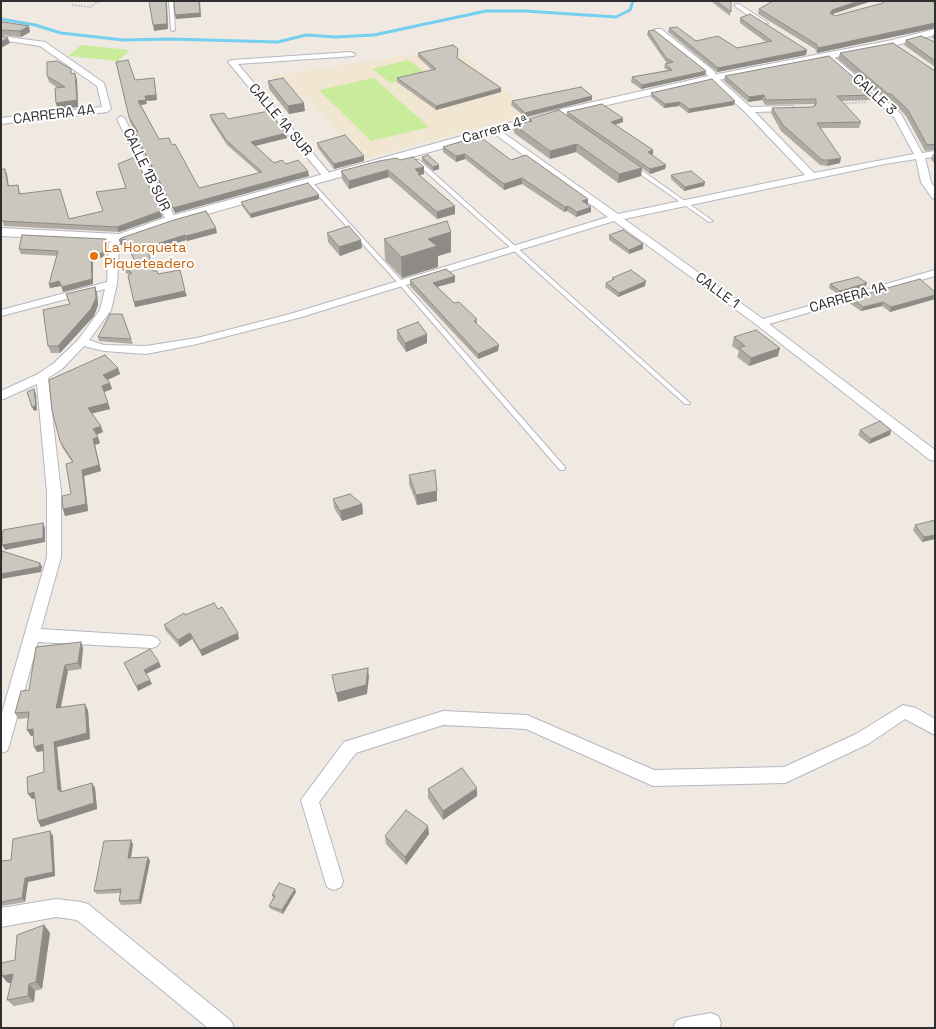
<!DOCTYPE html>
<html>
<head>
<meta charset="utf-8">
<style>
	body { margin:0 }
	#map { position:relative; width:936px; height:1029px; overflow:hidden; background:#efe9e1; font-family:"Space Grotesk",sans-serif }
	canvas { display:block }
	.frame { position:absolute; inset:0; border:2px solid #2e2e2e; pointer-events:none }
</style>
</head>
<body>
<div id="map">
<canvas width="936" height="1029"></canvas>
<div class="frame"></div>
</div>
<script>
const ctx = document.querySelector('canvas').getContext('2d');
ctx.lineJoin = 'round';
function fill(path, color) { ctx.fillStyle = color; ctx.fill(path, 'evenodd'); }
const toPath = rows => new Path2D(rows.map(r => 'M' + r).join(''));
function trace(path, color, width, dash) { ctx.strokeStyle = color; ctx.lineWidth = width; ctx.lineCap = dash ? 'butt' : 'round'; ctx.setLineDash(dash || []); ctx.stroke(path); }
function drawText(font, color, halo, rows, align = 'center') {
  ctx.font = font + ' "Space Grotesk",sans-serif'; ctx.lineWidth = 4; ctx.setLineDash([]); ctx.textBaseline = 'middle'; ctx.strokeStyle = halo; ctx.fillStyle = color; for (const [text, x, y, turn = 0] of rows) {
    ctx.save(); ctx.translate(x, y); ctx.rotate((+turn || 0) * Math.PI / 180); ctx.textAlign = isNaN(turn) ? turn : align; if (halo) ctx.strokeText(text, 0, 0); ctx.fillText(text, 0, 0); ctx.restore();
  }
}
fill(toPath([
	[454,48,533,113,364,159,309,101,271,76]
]), '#f0e6d1');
fill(toPath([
	[81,45,130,50,118,61,68,56],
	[408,60,427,74,391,83,372,69],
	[374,78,429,127,371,141,319,90]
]), '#c9ec9a');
trace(toPath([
	[1,19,35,25,61,33,123,40,170,39,278,42,306,35,335,37,374,35,486,11,525,11,616,17,630,10,633,1]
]), '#75cff0', 3);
const service = toPath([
	[169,1,173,1,175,30,173,31,171,30,169,1],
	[415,160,419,160,689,402,690,403,689,404,685,404,415,162,415,160],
	[633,167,637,167,713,221,709,222,633,169,633,167],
	[307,181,311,181,403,282,564,466,565,468,564,470,560,470,399,284,307,183,307,181]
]);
const minor = toPath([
	[735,4,739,4,768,23,761,25,735,6,735,4],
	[655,29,661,29,714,71,717,77,750,107,793,106,793,110,790,111,755,112,814,173,914,154,894,117,826,57,826,53,829,53,901,114,922,153,935,151,935,157,925,158,931,182,935,188,935,199,932,198,921,182,916,159,885,164,624,219,763,319,935,270,935,276,769,324,935,450,935,461,930,460,757,325,614,221,298,318,197,344,146,354,104,351,84,346,62,369,48,378,61,492,61,557,41,629,152,636,157,638,160,642,157,646,152,648,38,642,9,746,7,751,1,753,1,716,47,557,47,492,37,384,1,400,1,391,38,374,54,363,78,340,100,310,105,289,1,316,1,310,107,282,109,243,116,236,124,236,125,238,119,244,117,284,111,310,89,340,104,345,146,346,197,338,290,314,608,217,492,132,492,128,495,127,618,214,805,175,745,112,710,80,707,74,655,33,655,29],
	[1,36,45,42,104,83,111,109,107,112,1,124,1,118,102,107,97,86,40,46,1,40,1,36],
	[351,52,355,54,354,56,238,64,331,175,333,177,328,180,325,179,228,62,232,60,351,52],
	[121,116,125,119,176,220,174,222,171,223,166,220,117,119,121,116],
	[903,705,916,708,935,719,935,735,905,719,868,744,785,783,653,786,526,729,443,725,356,753,319,802,343,881,341,887,334,890,327,887,325,881,301,800,344,742,443,711,527,715,654,770,784,767,856,734,903,705],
	[56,899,81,902,88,904,231,1021,234,1028,208,1028,77,920,56,917,1,927,1,908,56,899],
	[711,1013,718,1016,721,1023,719,1028,673,1028,676,1021,683,1018,711,1013]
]);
const tertiary = toPath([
	[935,29,935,35,893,46,713,81,559,116,175,223,120,242,1,236,1,228,119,234,167,217,553,111,713,75,892,40,935,29]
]);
trace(service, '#b4b7c1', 2);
trace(minor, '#b4b7c1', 2);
trace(tertiary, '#b4b7c1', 2);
trace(toPath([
	[72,5,90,7,100,1],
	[840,104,866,102]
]), '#c9c9c9', 2, [2, 1]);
fill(service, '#fff');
fill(minor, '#fff');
fill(tertiary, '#fff');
fill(toPath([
	[712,1,731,1,730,16,712,2],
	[935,1,935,28,817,53,815,49,758,14,759,9,833,14,835,16],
	[740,18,807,50,806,55,717,72,668,32,669,28,696,41,737,48,766,42,740,23],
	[1,23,30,32,21,37,1,35],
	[648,31,705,75,641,89,631,82,632,77,668,70,664,68,665,64,667,63,666,62,647,35],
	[935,32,935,40,932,38,934,33],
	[906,40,935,42,935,67,904,45],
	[418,53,458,58,501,92,436,110,397,82,397,78,432,70,418,57],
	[840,53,935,71,935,150,925,151,906,116,890,99,887,100,838,59],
	[116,62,135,80,154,78,157,100,146,101,147,104,141,105,159,139,199,188,259,173,227,145,211,120,210,115,228,119,287,138,255,146,274,163,286,164,309,176,175,213,136,138,135,133,136,133,130,122],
	[72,74,77,80,78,107,58,110,56,103,58,88,49,82,47,76],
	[725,76,874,95,872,100,841,101,861,122,859,128,821,128,840,163,827,166,820,165,781,131,771,113,772,108,812,107,814,106,814,104,765,105,762,100,748,102,724,81],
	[268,81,305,111,289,114,269,89],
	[651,93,734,105,688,113,679,106,664,108,651,97],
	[592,96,592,100,525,117,511,105,512,101],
	[567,112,623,122,615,125,653,150,653,154,651,155,666,165,665,169,650,174,642,168,641,176,618,183,576,152,550,159,514,133,514,125,529,122,529,119,567,116],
	[317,143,364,156,364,161,334,169,318,148],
	[443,147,511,160,588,204,591,212,576,217,567,211,564,212,522,184,504,190,465,159,456,162,443,152],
	[935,153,935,164,931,159,933,154],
	[422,157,439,169,433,171,422,161],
	[400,160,424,167,424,174,420,175,420,176,455,214,437,219,389,177,349,189,342,179,341,171],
	[118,164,161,211,162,217,119,232,4,226,1,217,7,174,9,186,18,185,20,193,69,219,103,211,96,192,126,188],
	[671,175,705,182,704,186,684,191,671,179],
	[319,195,319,199,251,218,242,206,241,202],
	[451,232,451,252,438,256,438,267,402,278,385,260,384,239],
	[217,233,187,241,186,240,148,252,153,271,158,274,187,296,135,307,129,275,123,271,121,266,135,263,127,244,121,245,119,240],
	[327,233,361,240,362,248,340,256,328,242],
	[609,235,643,249,629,254,609,240],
	[107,243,107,250,103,257,93,260,93,284,63,292,61,286,50,288,49,284,57,256,21,254,19,249],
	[455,276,455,282,437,287,454,303,477,319,477,324,498,351,478,359,410,286,410,280],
	[612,278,645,286,618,297,605,287,606,283,612,280],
	[830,284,865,288,839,295,829,288],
	[95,287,97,293,98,305,94,316,60,353,51,353,48,346,70,305,66,294],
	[935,292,935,299,890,312,882,306,861,311,849,303,851,298],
	[122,314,133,344,99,341,98,337],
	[397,330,427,343,406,352,397,339],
	[734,337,778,356,749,366,737,357,739,351,732,346],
	[105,355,118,368,120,374,108,380,112,389,104,392,110,409,92,413,103,432,97,435,100,443,95,445,101,471,84,476,88,511,65,516,63,509,71,494,72,462,62,447,60,441],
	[860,430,891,430,890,435,869,444,858,435],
	[409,475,437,501,417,505,409,484],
	[333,499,362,504,363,514,342,521,334,508],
	[935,520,935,539,922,542,913,530,915,525],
	[185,615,239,639,202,656,192,639,180,647,166,631,164,625],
	[83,648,81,669,68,671,61,708,88,710,90,739,57,747,62,792,95,788,97,809,41,827,38,821,35,798,32,799,44,772,44,751,37,752,33,735,31,736,27,730,28,718,18,719,15,713,29,690],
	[428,789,477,796,443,820,428,798],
	[429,834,406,865,386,844,385,836],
	[53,836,55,876,28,882,25,902,1,906,1,861,11,860],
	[133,844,131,858,148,857,150,861,141,904,121,905,119,901,121,893,97,894,94,891],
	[296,892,283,914,271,909,269,906,273,898,272,895],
	[44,925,50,933,42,989,35,991,34,1002,14,1006,7,1000,11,983,8,983,2,976]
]), '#afaba4');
fill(toPath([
	[166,1,167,3,168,29,154,31,153,25],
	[200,1,201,17,176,19,175,15],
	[859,1,872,1,830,15,832,10],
	[935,23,935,28,817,53,818,48],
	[29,26,30,32,21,37,20,31],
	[8,38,10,43,1,48,1,42],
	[807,50,806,55,717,72,718,68],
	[706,71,705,75,641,89,642,85],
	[75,73,77,80,78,107,58,110,56,103],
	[154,78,157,100,146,101,147,104,139,105,138,101,145,96],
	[501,88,501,92,436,110,436,106],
	[764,95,762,100,748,102,749,97],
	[592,96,592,100,525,117,525,113],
	[735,101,734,105,688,113,689,109],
	[680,102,679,106,664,108,665,104],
	[304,103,305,111,289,114,288,106],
	[623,118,623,122,610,126,611,122],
	[286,133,287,138,251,147,251,142],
	[577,144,576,152,550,159,550,151],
	[653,150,653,154,647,157,648,152],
	[465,154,465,159,456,162,456,156],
	[364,156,364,161,334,169,334,164],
	[841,158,840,163,827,166,829,160],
	[439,165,439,169,433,171,433,167],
	[666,165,665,169,650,174,650,169],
	[424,167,424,174,420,175,420,181,415,169],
	[642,168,641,176,618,183,619,174],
	[5,169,7,174,9,192,8,186],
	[388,170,389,177,349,189,349,181],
	[308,171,309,176,175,213,173,208],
	[522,178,522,184,504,190,504,184],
	[705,182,704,186,684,191,685,187],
	[319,195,319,199,251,218,250,214],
	[588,199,588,204,582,201],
	[455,206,455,214,437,219,437,212],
	[568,206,567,211,564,212,565,207],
	[591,207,591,212,576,217,577,212],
	[161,211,162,217,119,232,117,227],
	[216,228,217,233,187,241,186,236],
	[451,232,451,252,438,256,438,267,402,278,401,257,428,239],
	[185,235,186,240,148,252,147,247],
	[106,239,107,243,107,250,103,257,93,260,93,284,63,292,62,287,91,256],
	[125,239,127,244,121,245,119,240],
	[361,240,362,248,340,256,339,247],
	[643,244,643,249,629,254,629,250],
	[455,276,455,282,433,288,433,283],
	[59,281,61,286,50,288,49,284],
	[646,281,645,286,618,297,619,293],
	[867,283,865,288,839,295,840,291],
	[95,287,97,293,98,305,94,316,60,353,58,346],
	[185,291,187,296,135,307,134,302],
	[935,295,935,299,890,312,891,307],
	[883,302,882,306,861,311,863,307],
	[427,334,427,343,406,352,405,343],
	[499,345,498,351,478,359,478,354],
	[780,348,778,356,749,366,751,358],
	[118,368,120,374,105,381,103,375],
	[110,383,112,389,104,392,102,386],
	[34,389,36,394,37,410,34,411,32,407],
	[108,403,110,409,90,414,88,408],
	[101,426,103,432,95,435,93,429],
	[891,430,890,435,869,444,871,439],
	[98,437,100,443,95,445,101,471,84,476,88,511,65,516,63,509,86,504,82,470,93,439],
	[437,491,437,501,417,505,416,495],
	[362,504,363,514,342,521,340,511],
	[43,523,45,528,45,542,5,550,2,545],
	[935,535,935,539,922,542,924,537],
	[40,563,42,567,41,572,1,579,1,574],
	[190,633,192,639,180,647,178,640],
	[238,633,239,639,202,656,200,650],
	[81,642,83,648,81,669,78,663],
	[159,662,161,667,146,674,144,670],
	[65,665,68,671,59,714,56,708],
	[368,668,369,677,367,694,338,702,336,693],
	[150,680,152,684,138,691,136,686],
	[85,704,88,710,90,739,57,747,61,791,63,795,58,790,54,742],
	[33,729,37,735,31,736,27,730],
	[43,744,47,750,37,752,34,747],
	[92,783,95,788,97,809,41,827,38,821],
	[477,788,477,796,443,820,443,811],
	[34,792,38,797,32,799,28,794],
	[428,826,429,834,406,865,405,857],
	[50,831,53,836,55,876,28,882,25,902,22,898,25,878],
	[131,840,133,844,130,862,128,858],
	[148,857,150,861,141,904,139,900],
	[295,889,296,892,283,914,282,910],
	[44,925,50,933,42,989,36,982],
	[13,974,19,981,8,983,2,976],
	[29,984,35,991,34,1002,28,996]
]), '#8e8b86');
const building = toPath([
	[149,1,166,1,167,24,153,25,149,1],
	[174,1,199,1,200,13,175,15,174,1],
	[716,1,731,1,731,12,716,1],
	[773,1,859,1,832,10,830,13,835,16,883,3,884,1,935,1,935,23,818,48,816,44,759,9,773,1],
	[750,14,807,50,718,68,669,28,677,27,696,41,718,36,737,48,772,41,740,18,750,14],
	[3,22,29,26,20,31,1,30,1,23,3,22],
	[654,30,706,71,642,85,632,77,672,70,665,64,673,62,666,58,648,31,654,30],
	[1,36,8,38,1,42,1,36],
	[921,36,935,42,935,61,906,40,921,36],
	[893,43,935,71,935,144,927,145,908,110,891,94,888,94,840,53,893,43],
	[453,45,458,49,457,58,501,88,436,106,397,78,436,69,418,53,453,45],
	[829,56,874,95,837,96,861,122,817,123,841,158,829,160,822,160,783,125,772,108,812,107,816,105,816,99,766,100,764,95,749,97,725,76,829,56],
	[128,60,135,80,154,78,156,95,145,96,146,100,138,101,159,139,169,138,172,145,175,144,199,188,262,172,226,140,210,115,224,113,228,119,269,111,286,133,251,142,274,163,282,160,286,164,298,160,308,171,173,208,135,133,138,132,129,117,116,62,128,60],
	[57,61,71,69,71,74,75,73,77,100,56,103,55,88,65,87,47,76,47,62,57,61],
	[283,78,304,103,288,106,268,81,283,78],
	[712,79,735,101,689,109,680,102,665,104,651,93,712,79],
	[581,87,592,96,525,113,512,101,581,87],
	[602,104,623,118,611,122,653,150,648,152,666,165,650,169,567,112,602,104],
	[559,110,642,168,619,174,577,144,550,151,514,125,532,121,529,119,559,110],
	[345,135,364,156,334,164,317,143,345,135],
	[479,136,511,160,526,155,588,199,582,201,591,207,577,212,568,206,565,207,522,178,504,184,465,154,456,156,443,147,479,136],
	[428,155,439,165,433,167,422,157,428,155],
	[135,157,161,211,117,227,2,221,1,217,1,169,5,169,8,186,18,185,19,194,60,189,69,219,103,211,96,192,126,188,118,164,135,157],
	[413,157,424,167,415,169,420,174,418,174,455,206,437,212,388,170,349,181,341,171,379,161,397,158,400,160,413,157],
	[691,171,705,182,685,187,671,175,691,171],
	[308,183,319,195,250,214,241,202,308,183],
	[206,211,216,228,186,236,185,235,147,247,153,271,157,271,158,274,180,270,185,291,134,302,128,276,132,273,121,266,135,262,125,239,119,240,121,238,174,220,206,211],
	[447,221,451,232,428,239,437,246,401,257,384,239,447,221],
	[349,226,361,240,339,247,327,233,349,226],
	[623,230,643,244,629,250,609,235,623,230],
	[22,235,106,239,106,245,102,253,91,256,92,279,62,287,59,281,49,284,58,251,19,249,22,235],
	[446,269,455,276,433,283,454,303,459,302,477,319,474,321,499,345,478,354,410,280,446,269],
	[631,270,646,281,619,293,606,283,614,279,612,278,631,270],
	[858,277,867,283,840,291,830,284,858,277],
	[920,279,935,292,935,295,891,307,883,302,863,307,851,298,920,279],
	[95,287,96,298,91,309,58,346,48,346,43,310,70,304,66,294,95,287],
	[110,314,122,314,131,339,98,337,110,314],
	[418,322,427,334,405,343,397,330,418,322],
	[756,330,780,348,751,358,739,348,745,346,734,337,756,330],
	[105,355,118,368,103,375,110,383,102,386,108,403,88,408,101,426,93,429,98,437,93,439,99,465,82,470,86,504,63,509,62,496,71,494,66,464,73,462,60,441,52,410,49,380,105,355],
	[34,389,36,405,32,407,27,392,34,389],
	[880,421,891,430,871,439,860,430,880,421],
	[435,470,437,491,416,495,409,475,435,470],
	[350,494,362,504,340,511,333,499,350,494],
	[935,520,935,535,924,537,915,525,935,520],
	[43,523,43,538,2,545,3,530,43,523],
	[2,551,40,563,39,567,1,574,2,551],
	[214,603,218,609,222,607,238,633,200,650,190,633,178,640,164,625,184,613,185,615,214,603],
	[81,642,78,663,65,665,56,708,85,704,87,733,54,742,58,790,60,789,60,792,92,783,94,803,38,821,34,792,28,794,27,777,44,772,43,744,34,747,33,729,27,730,29,712,15,713,21,691,29,690,36,647,81,642],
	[150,649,159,662,144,670,150,680,136,686,124,663,150,649],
	[368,668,366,685,336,693,332,675,368,668],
	[462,768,477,788,443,811,428,789,462,768],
	[406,810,428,826,405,857,385,836,406,810],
	[50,831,53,872,25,878,22,898,1,902,1,861,11,860,13,839,50,831],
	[131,840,128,858,148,857,139,900,119,901,121,889,94,891,104,841,131,840],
	[279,883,295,889,282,910,269,906,275,896,272,895,279,883],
	[44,925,36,982,29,984,28,996,7,1000,13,974,2,976,1,963,15,960,17,935,44,925]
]);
fill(building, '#cbc7bf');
trace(building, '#8e8b86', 1);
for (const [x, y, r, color] of [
	[94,256,5,"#e8710a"]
]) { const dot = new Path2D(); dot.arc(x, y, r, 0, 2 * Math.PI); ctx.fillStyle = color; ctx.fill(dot); trace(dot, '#fff', 2); }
drawText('14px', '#2e2e2e', '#fff', [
	["CALLE 3",874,95,42],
	["CARRERA 4A",54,115,-7],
	["CALLE 1A SUR",280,120,50],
	["Carrera 4ª",495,130,-16],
	["CALLE 1B SUR",146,170,64],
	["CALLE 1",717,291,36],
	["CARRERA 1A",848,298,-16]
]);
drawText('14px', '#c56008', '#fff', [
	["La Horqueta",104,248],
	["Piqueteadero",104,264]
], 'left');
</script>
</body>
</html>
